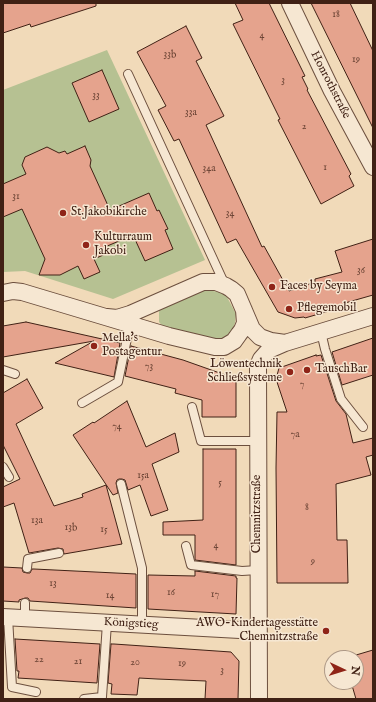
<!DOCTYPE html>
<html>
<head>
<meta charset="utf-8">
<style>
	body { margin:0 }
	#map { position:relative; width:376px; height:702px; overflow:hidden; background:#f1dab9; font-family:"IM FELL English",serif }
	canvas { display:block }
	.frame { position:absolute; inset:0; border:4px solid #402115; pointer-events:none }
	.north { position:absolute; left:324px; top:650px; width:40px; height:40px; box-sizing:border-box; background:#f6e7d2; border:1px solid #ad9886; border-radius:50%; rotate:94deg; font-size:11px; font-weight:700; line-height:16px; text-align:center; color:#402115 }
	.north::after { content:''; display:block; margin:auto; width:14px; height:18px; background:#8f2418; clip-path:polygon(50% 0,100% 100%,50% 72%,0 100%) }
</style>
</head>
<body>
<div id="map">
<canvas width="376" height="702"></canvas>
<div class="frame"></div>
<div class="north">N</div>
</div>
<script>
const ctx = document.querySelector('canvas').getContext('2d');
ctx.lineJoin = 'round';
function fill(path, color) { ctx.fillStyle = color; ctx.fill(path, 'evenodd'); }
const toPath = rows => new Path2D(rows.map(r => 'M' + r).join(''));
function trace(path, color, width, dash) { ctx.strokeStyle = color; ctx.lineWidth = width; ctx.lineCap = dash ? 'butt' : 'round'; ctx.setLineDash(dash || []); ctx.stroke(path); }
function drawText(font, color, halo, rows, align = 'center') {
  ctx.font = font + ' "IM FELL English",serif'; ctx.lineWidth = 3; ctx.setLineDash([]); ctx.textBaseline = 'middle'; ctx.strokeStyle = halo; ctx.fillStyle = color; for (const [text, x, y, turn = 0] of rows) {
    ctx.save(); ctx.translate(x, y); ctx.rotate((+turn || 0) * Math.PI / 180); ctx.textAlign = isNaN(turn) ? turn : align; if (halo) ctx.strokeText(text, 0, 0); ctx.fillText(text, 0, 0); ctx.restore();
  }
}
fill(toPath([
	[107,50,205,260,113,299,25,271,3,272,3,90],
	[203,290,222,292,227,297,236,314,235,323,232,331,225,339,216,341,166,330,159,322,159,311,167,304]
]), '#b6c192');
const building = toPath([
	[3,3,96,3,96,6,31,27,30,24,3,33,3,3],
	[235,3,269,3,305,76,302,77,308,89,307,90,351,174,349,176,354,186,321,204,278,120,280,119,233,24,243,20,235,3],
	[311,3,350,3,373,51,373,128,311,3],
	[186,26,202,58,196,61,224,116,206,125,262,247,264,246,289,291,315,282,315,279,342,272,335,251,373,239,373,295,345,303,346,306,305,318,304,317,295,318,278,312,236,239,227,243,179,139,174,141,158,110,166,106,137,52,186,26],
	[102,70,119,109,89,122,72,83,102,70],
	[85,146,91,160,90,166,110,210,149,193,157,211,159,210,168,229,165,230,173,249,145,261,133,235,105,247,108,253,94,259,100,272,84,279,78,266,60,275,39,275,45,259,22,209,3,217,3,184,26,174,22,165,25,157,47,147,59,153,65,151,67,154,85,146],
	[26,322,120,343,114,377,55,363,94,341,3,357,3,326,26,322],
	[373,338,373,375,342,385,332,352,373,338],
	[131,346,183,360,231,377,236,382,236,417,202,417,202,400,175,393,176,389,125,376,131,346],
	[316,355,316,356,321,355,336,401,346,414,353,443,373,438,373,455,366,457,371,475,336,484,337,540,347,540,348,583,277,583,276,468,277,412,287,412,276,379,279,368,316,355],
	[27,379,43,408,16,424,54,506,83,497,82,494,106,485,122,544,64,554,63,549,58,548,29,553,14,503,3,507,3,487,20,479,3,445,3,393,27,379],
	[127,401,146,447,175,433,179,452,152,464,168,510,151,516,140,485,128,490,125,480,122,479,119,479,117,480,116,483,118,493,113,495,73,435,93,422,94,423,127,401],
	[203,449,236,449,236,565,195,560,195,535,163,535,163,522,203,520,203,449],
	[3,567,22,568,23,572,27,573,30,573,32,569,34,569,136,574,136,608,30,601,28,598,25,598,19,600,19,602,3,601,3,567],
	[195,571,236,576,236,578,237,578,236,614,148,609,148,575,195,576,195,571],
	[15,639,100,644,97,683,18,678,19,671,17,671,15,639],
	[111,644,114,644,231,652,239,661,238,699,205,699,206,681,157,679,139,678,137,695,111,694,112,684,108,683,111,644],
	[373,650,373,699,356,699,351,682,356,682,356,658,346,658,373,650]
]);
fill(building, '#e5a38d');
trace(building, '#402115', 1);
const lane = toPath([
	[128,74,225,285],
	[321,332,325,349,341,399,363,427],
	[3,370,15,374],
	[82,403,118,382,130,324],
	[192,407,201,441,259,441],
	[3,467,9,477],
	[121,484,142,568,142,624],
	[186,546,191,565,242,571,258,570],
	[27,568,28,559,59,553],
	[25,603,25,618],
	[8,617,12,687,36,692],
	[84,699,102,697,107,623]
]);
const street = toPath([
	[290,3,332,91,373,167],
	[3,293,13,291,22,292,169,336,215,347,224,347,234,341,239,334,242,330,245,323,244,310],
	[107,317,117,318,130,314,203,282,216,282,226,286,231,289,237,294,252,329,260,337,271,341,285,343,373,316],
	[3,617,258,631],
	[259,699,258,366,261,359,269,350,285,343]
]);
trace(lane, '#6c4f3e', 10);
trace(street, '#6c4f3e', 18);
trace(lane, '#f6e7d2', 8);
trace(street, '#f6e7d2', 16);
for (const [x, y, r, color] of [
	[63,213,4,"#8f2418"],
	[86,245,4,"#8f2418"],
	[272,287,4,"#8f2418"],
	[289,309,4,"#8f2418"],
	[94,346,4,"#8f2418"],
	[307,370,4,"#8f2418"],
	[290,372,4,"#8f2418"],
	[326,631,4,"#8f2418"]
]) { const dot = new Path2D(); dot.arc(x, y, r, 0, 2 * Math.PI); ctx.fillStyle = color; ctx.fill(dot); trace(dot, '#f6e7d2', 1.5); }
drawText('10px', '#694233', null, [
	["18",336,15],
	["4",262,36],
	["33b",170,55],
	["19",356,60],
	["3",283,81],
	["33",96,96],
	["33a",191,113],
	["2",304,127],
	["1",325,168],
	["34a",209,169],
	["31",16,197],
	["34",230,214],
	["36",361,271],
	["73",149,367],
	["7",302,385],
	["74",117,427],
	["7a",295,435],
	["15a",143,476],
	["5",220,483],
	["8",307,508],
	["13a",37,521],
	["13b",71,528],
	["15",104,530],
	["4",216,546],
	["9",313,562],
	["13",53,584],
	["16",171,593],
	["17",215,595],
	["14",110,596],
	["22",39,660],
	["21",78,662],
	["20",135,663],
	["19",182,664],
	["3",222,671]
]);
drawText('12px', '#402115', '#f6e7d2', [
	["Honrothstraße",330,85,63],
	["Chemnitzstraße",258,514,-90],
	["Königstieg",131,624,3]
]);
drawText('12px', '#402115', '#f6e7d2', [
	["St.Jakobikirche",71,213],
	["Kulturraum",94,238],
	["Jakobi",94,252],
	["Faces by Seyma",280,287],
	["Pflegemobil",297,309],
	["Mella's",102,339],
	["Postagentur",102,353],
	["Löwentechnik",282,365,"right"],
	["Schließsysteme",282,379,"right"],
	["TauschBar",315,370],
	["AWO-Kindertagesstätte",318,624,"right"],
	["Chemnitzstraße",318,638,"right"]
], 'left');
</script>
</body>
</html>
